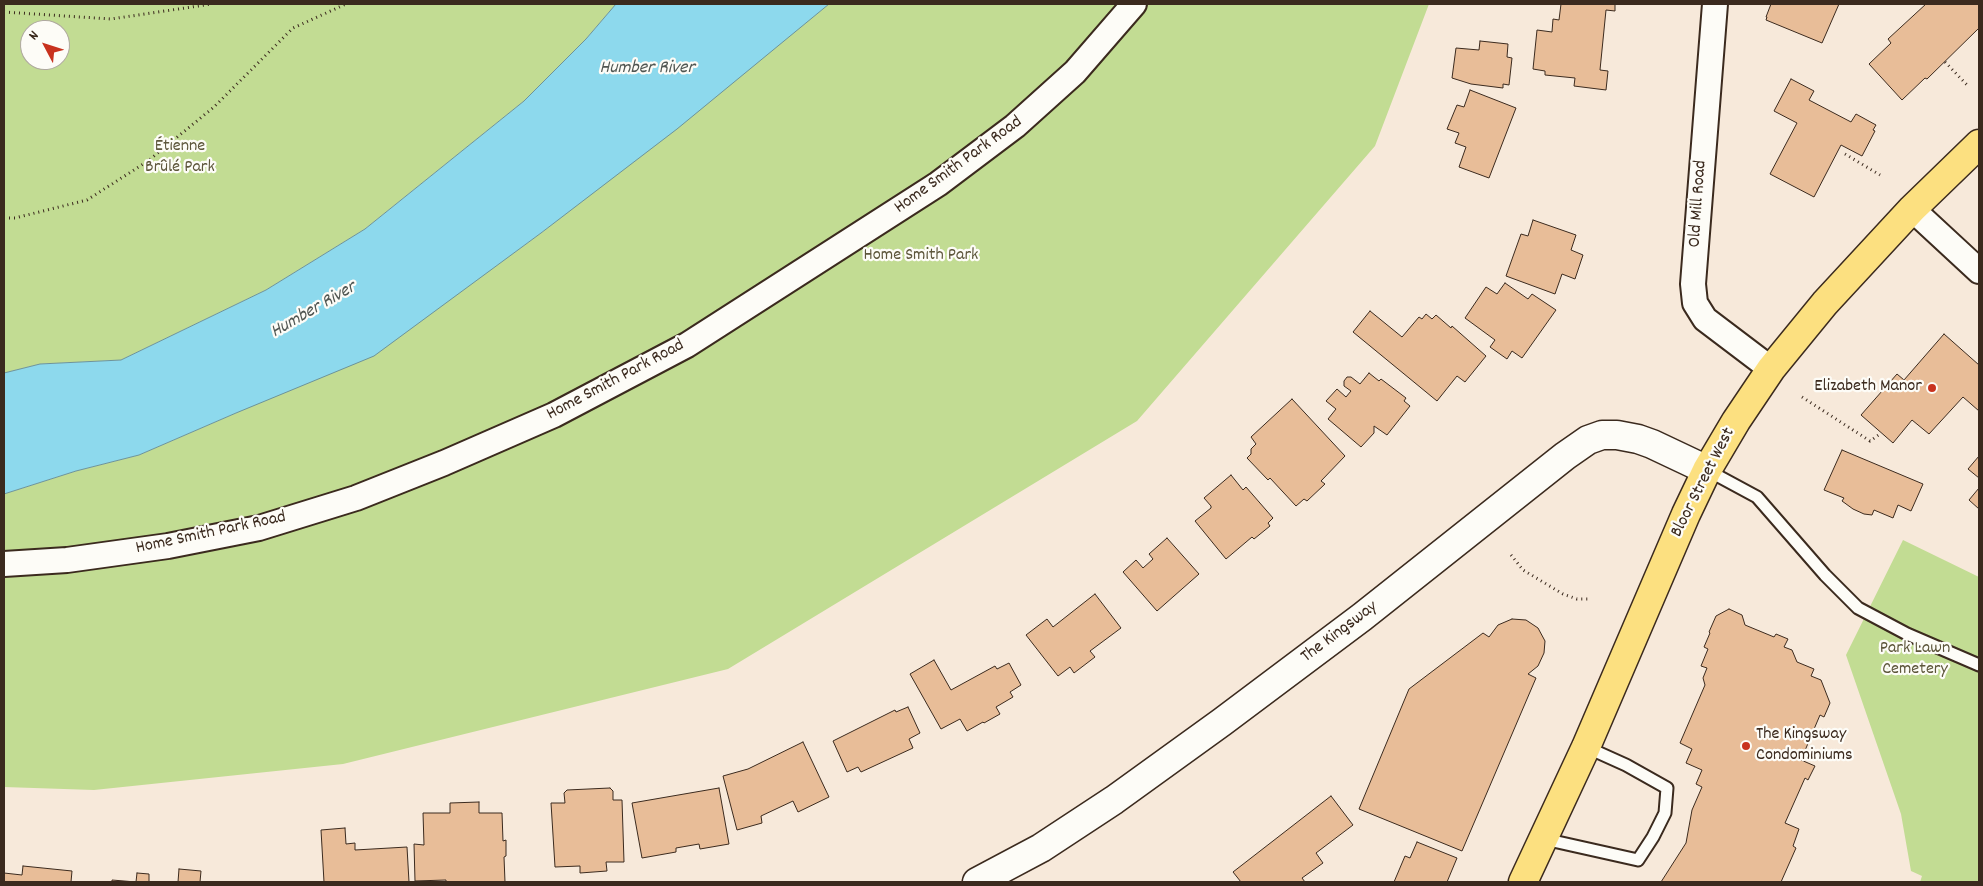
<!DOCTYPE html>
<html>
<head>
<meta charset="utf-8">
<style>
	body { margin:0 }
	#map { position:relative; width:1983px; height:886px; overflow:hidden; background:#f7e9da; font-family:Dekko,sans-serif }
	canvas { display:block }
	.frame { position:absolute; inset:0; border:5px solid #3b2a1e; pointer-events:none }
	.north { position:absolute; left:20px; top:20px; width:50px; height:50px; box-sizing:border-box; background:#fdfcf7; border:1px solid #afa8a0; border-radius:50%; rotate:310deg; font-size:14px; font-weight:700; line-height:20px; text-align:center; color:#3b2a1e }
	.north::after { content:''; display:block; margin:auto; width:18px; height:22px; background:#c8321e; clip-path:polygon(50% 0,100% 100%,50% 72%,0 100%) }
</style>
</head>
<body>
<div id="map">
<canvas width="1983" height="886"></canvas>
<div class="frame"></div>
<div class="north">N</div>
</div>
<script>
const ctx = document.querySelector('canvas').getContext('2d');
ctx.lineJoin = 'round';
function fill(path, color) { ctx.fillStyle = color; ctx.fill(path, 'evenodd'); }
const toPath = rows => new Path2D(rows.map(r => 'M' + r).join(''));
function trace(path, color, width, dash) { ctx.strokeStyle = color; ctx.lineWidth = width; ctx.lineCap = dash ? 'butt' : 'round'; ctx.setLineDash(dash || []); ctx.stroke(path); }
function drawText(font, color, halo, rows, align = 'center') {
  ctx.font = font + ' Dekko,sans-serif'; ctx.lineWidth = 4.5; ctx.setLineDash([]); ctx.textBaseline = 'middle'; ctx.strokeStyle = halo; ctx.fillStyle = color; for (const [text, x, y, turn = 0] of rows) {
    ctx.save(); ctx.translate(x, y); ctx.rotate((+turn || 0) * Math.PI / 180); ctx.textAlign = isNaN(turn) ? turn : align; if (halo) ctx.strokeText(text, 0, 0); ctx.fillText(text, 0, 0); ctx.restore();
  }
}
fill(toPath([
	[4,4,616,4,586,39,524,101,365,229,266,290,121,360,40,364,4,373],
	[30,30,60,30,60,60,30,60],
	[829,4,1429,4,1375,146,1137,421,728,669,343,764,94,790,4,787,4,494,76,471,139,455,236,413,461,291,541,233],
	[1903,540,1979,577,1979,882,1920,882,1922,876,1911,871,1901,814,1846,655]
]), '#c2dc93');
const water = toPath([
	[616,4,829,4,677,129,541,233,374,356,236,413,139,455,76,471,4,494,4,373,40,364,121,360,266,290,365,229,524,101,586,39,616,4]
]);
fill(water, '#8dd9ed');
trace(water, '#6c939a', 1);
const building = toPath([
	[1561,4,1615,4,1615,11,1606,10,1600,70,1608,71,1606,90,1574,86,1575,78,1545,75,1545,71,1533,69,1537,30,1552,32,1553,19,1559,20,1561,4],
	[1771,4,1839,4,1822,43,1766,20,1767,17,1766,17,1771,4],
	[1926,4,1979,4,1979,28,1927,79,1925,78,1902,100,1869,64,1891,43,1888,39,1926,4],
	[1480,41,1508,44,1507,57,1512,58,1509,85,1503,84,1503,88,1471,84,1452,78,1456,48,1479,50,1480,41],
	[1791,79,1814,91,1809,100,1851,122,1856,114,1876,125,1873,130,1875,131,1862,156,1841,145,1814,197,1770,174,1797,123,1774,111,1791,79],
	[1470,90,1516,108,1489,178,1459,167,1466,147,1455,143,1459,133,1447,129,1457,105,1464,107,1470,90],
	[1533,220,1576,235,1571,250,1583,255,1575,279,1562,274,1555,294,1506,276,1521,234,1528,236,1533,220],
	[1505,283,1528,299,1532,294,1556,310,1522,358,1512,351,1507,359,1490,347,1495,340,1465,318,1486,287,1497,294,1505,283],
	[1370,311,1402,337,1419,317,1422,319,1426,314,1432,319,1436,315,1451,328,1452,326,1486,356,1465,382,1457,376,1437,401,1353,332,1370,311],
	[1944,334,1979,365,1979,411,1963,397,1929,434,1912,420,1893,443,1861,415,1897,374,1904,380,1944,334],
	[1369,373,1379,381,1381,379,1406,398,1404,401,1410,406,1387,435,1374,426,1374,433,1361,447,1328,419,1336,409,1326,401,1337,389,1346,397,1351,391,1344,386,1344,381,1347,377,1351,377,1360,384,1369,373],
	[1292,399,1345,456,1321,481,1325,484,1307,501,1304,499,1296,506,1270,478,1268,480,1247,458,1251,454,1251,449,1256,444,1251,437,1292,399],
	[1842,450,1923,484,1911,511,1898,505,1893,518,1874,510,1872,515,1864,514,1853,509,1842,501,1844,498,1824,490,1842,450],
	[1979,456,1979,478,1968,469,1979,456],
	[1231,475,1243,490,1246,487,1273,518,1268,523,1270,526,1254,539,1252,537,1226,559,1195,521,1211,508,1211,506,1204,498,1231,475],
	[1979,488,1979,509,1969,500,1979,488],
	[1167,538,1199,574,1157,611,1123,572,1136,560,1143,568,1153,559,1149,554,1167,538],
	[1095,594,1121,628,1090,651,1095,657,1074,673,1070,667,1058,676,1026,635,1047,619,1053,627,1095,594],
	[1729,609,1742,615,1745,625,1774,637,1776,634,1788,639,1784,647,1792,650,1797,662,1814,669,1811,676,1821,680,1830,703,1824,717,1820,715,1801,760,1815,766,1808,780,1805,778,1785,823,1799,829,1793,846,1796,848,1781,882,1661,882,1686,843,1692,810,1702,787,1696,784,1702,770,1686,763,1692,749,1680,743,1705,685,1703,678,1707,668,1701,666,1708,649,1704,647,1710,633,1709,632,1716,616,1729,609],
	[1512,619,1526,620,1538,628,1545,641,1544,653,1538,666,1528,674,1536,678,1462,851,1359,809,1409,689,1483,633,1489,637,1498,625,1512,619],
	[934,660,951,690,995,666,997,669,1009,663,1021,685,1010,692,1013,697,996,707,1000,714,984,723,983,722,967,731,960,719,941,729,910,674,934,660],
	[908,707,920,733,909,739,913,748,861,772,858,767,847,772,833,741,895,710,896,712,908,707],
	[803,742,829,797,798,812,793,801,761,816,762,823,737,830,723,776,748,769,803,742],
	[610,788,613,791,613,800,622,800,624,862,606,862,607,871,580,873,580,866,555,867,551,803,565,803,564,793,567,790,610,788],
	[719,788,729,844,700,849,699,844,676,848,676,852,642,858,632,803,719,788],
	[1331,796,1353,825,1316,853,1323,863,1302,878,1305,882,1241,882,1233,872,1331,796],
	[479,802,479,813,502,813,503,841,506,840,506,856,504,857,505,882,446,882,446,880,415,881,414,844,424,845,423,813,450,813,450,803,479,802],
	[345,828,346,844,355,843,355,850,407,847,409,882,324,882,321,830,345,828],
	[1417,842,1457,858,1447,882,1394,882,1405,856,1410,858,1417,842],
	[23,866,72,871,71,882,4,882,4,873,22,875,23,866],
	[179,869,201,871,200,882,178,882,179,869],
	[137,873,149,874,149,882,112,882,112,880,136,882,137,873]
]);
fill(building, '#e8bd98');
trace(building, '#3b2a1e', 1);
const lane = toPath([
	[1707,470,1757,497,1825,575,1858,608,1907,634,1979,665],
	[1544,839,1638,860,1653,837,1665,813,1667,788,1626,765,1586,747]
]);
const street = toPath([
	[1715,4,1693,284,1695,303,1705,319,1771,369],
	[1912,209,1979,271],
	[4,564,67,560,168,546,259,528,356,498,444,463,554,415,687,345,938,184,1015,126,1075,72,1134,4]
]);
const secondary = toPath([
	[977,882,1041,848,1114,800,1222,722,1362,617,1565,456,1588,440,1602,435,1617,435,1638,439,1652,444,1707,470]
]);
const primary = toPath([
	[1523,882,1586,747,1686,514,1707,470,1736,421,1771,369,1825,303,1912,209,1979,144]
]);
trace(lane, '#3b2a1e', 15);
trace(street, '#3b2a1e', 28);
trace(secondary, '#3b2a1e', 31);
trace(primary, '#3b2a1e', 31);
trace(toPath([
	[4,12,111,19,212,4],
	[1945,62,1968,86],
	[1845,154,1880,175],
	[4,218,15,218,87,200,148,161,214,107,293,28,346,4],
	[1802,397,1870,441,1880,434],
	[1511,555,1523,570,1563,594,1577,599,1590,599]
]), '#3b2a1e', 3, [1, 4]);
trace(lane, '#fdfcf7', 11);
trace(street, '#fdfcf7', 24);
trace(secondary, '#fdfcf7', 28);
trace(primary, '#fce080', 28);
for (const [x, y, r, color] of [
	[1932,388,5,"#c8321e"],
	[1746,746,5,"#c8321e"]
]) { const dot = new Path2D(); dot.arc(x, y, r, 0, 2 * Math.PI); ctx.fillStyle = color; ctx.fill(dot); trace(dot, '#fdfcf7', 2); }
drawText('18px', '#5d563b', '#fdfcf7', [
	["Étienne",180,148],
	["Brûlé Park",180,169],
	["Home Smith Park",921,257],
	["Park Lawn",1915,650],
	["Cemetery",1915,671]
]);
drawText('18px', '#3b2a1e', '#fdfcf7', [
	["Home Smith Park Road",959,166,-36],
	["Old Mill Road",1699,204,-86],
	["Home Smith Park Road",616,381,-28],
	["Bloor Street West",1704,483,-63],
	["Home Smith Park Road",211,534,-12],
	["The Kingsway",1340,633,-37]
]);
drawText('18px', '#3b2a1e', '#fdfcf7', [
	["Elizabeth Manor",1922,388],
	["The Kingsway",1756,736,"left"],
	["Condominiums",1756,757,"left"]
], 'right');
drawText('italic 19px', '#505652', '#fdfcf7', [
	["Humber River",647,69],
	["Humber River",314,311,-30]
]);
</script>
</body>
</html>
